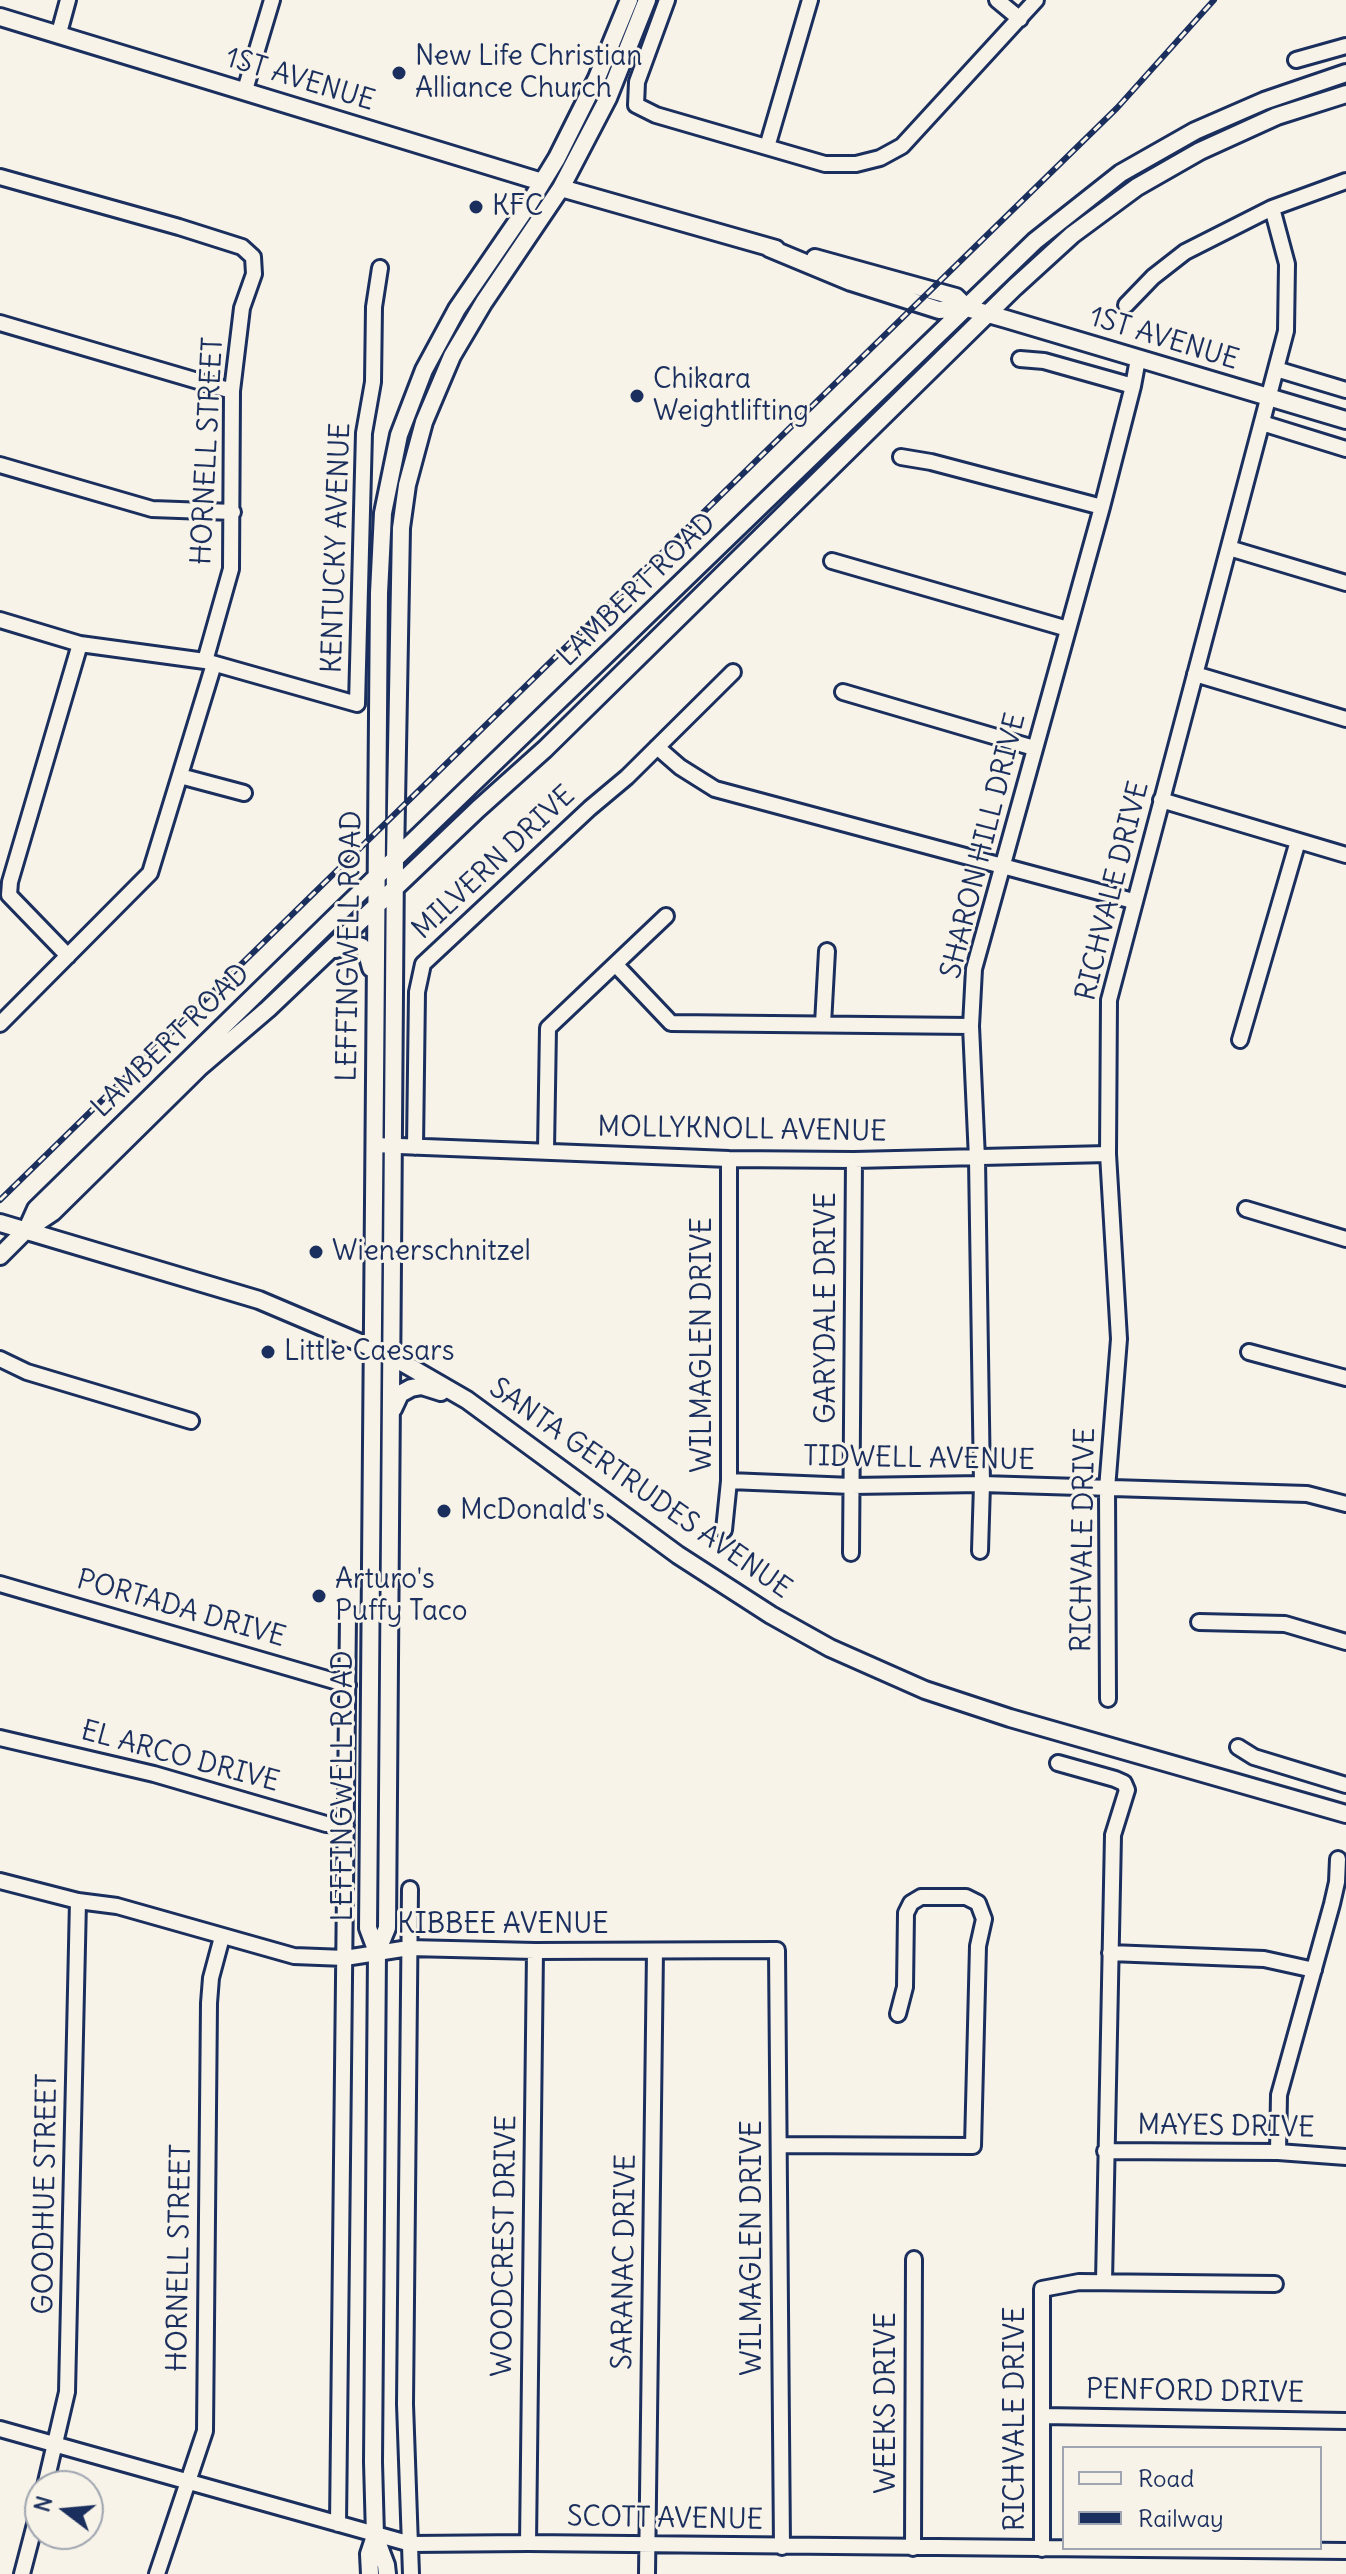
<!DOCTYPE html>
<html>
<head>
<meta charset="utf-8">
<style>
	body { margin:0 }
	#map { position:relative; width:1346px; height:2574px; overflow:hidden; background:#f7f3e8; font-family:Delius,sans-serif }
	canvas { display:block }
	.legend { position:absolute; left:1062px; top:2446px; width:260px; height:104px; box-sizing:border-box; background:#f7f3e8; border:2px solid #9fa5b1; margin:0; padding:10px 14px; list-style:none; font-size:24px; color:#1b2f5e }
	.legend li { display:flex; align-items:center; gap:16px; height:40px }
	.legend b { width:40px; border:2px solid #9fa5b1 }
	.north { position:absolute; left:24px; top:2470px; width:80px; height:80px; box-sizing:border-box; background:#f7f3e8; border:2px solid #9fa5b1; border-radius:50%; rotate:286deg; font-size:22px; font-weight:700; line-height:32px; text-align:center; color:#1b2f5e }
	.north::after { content:''; display:block; margin:auto; width:28px; height:36px; background:#1b2f5e; clip-path:polygon(50% 0,100% 100%,50% 72%,0 100%) }
</style>
</head>
<body>
<div id="map">
<canvas width="1346" height="2574"></canvas>
<ul class="legend">
<li><b style="height:10px;background:#f7f3e8"></b>Road</li>
<li><b style="height:10px;background:#1b2f5e"></b>Railway</li>
</ul>
<div class="north">N</div>
</div>
<script>
const ctx = document.querySelector('canvas').getContext('2d');
ctx.lineJoin = 'round';
const toPath = rows => new Path2D(rows.map(r => 'M' + r).join(''));
function trace(path, color, width, dash) { ctx.strokeStyle = color; ctx.lineWidth = width; ctx.lineCap = dash ? 'butt' : 'round'; ctx.setLineDash(dash || []); ctx.stroke(path); }
function drawText(font, color, halo, rows, align = 'center') {
  ctx.font = font + ' Delius,sans-serif'; ctx.lineWidth = 6; ctx.setLineDash([]); ctx.textBaseline = 'middle'; ctx.strokeStyle = halo; ctx.fillStyle = color; for (const [text, x, y, turn = 0] of rows) {
    ctx.save(); ctx.translate(x, y); ctx.rotate((+turn || 0) * Math.PI / 180); ctx.textAlign = isNaN(turn) ? turn : align; if (halo) ctx.strokeText(text, 0, 0); ctx.fillText(text, 0, 0); ctx.restore();
  }
}
const minor = toPath([
	[667,0,637,82,636,105,656,115,825,164,856,164,880,158,902,146,1036,0],
	[997,0,1020,19],
	[59,33,68,0],
	[1296,60,1346,46],
	[245,90,272,0],
	[767,147,810,0],
	[0,177,179,227,242,247,253,257,254,274,242,308,232,391,231,569,205,661],
	[1126,305,1153,277,1185,252,1272,208,1346,181],
	[0,323,232,391],
	[1020,359,1044,361,1133,386],
	[1276,369,1346,390],
	[1262,423,1346,449],
	[901,457,931,462,1102,507],
	[0,465,152,509,233,512],
	[1229,548,1346,583],
	[832,561,1068,629],
	[0,620,80,644,205,661,357,704,364,433,373,382,374,307,380,268],
	[1195,674,1346,719],
	[843,692,1034,748],
	[657,747,680,767,715,789,1133,901],
	[180,776,244,793],
	[1161,800,1346,855],
	[68,956,9,895,10,882,80,644],
	[616,965,671,1023,971,1026],
	[0,1024,150,873,214,664],
	[823,1024,827,951],
	[1240,1040,1298,841],
	[374,1145,729,1159,854,1160,1108,1154],
	[415,1147,417,992,423,964,590,808,627,777,733,672],
	[546,1150,548,1028,666,916],
	[1246,1209,1346,1239],
	[1249,1352,1346,1378],
	[0,1359,27,1372,191,1421],
	[729,1481,852,1486,982,1484,1307,1494,1346,1504],
	[724,1530,729,1481,729,1159],
	[980,1551,982,1484,977,1159,971,1026,974,969,1102,507,1133,386,1138,359],
	[851,1553,854,1160],
	[0,1584,348,1685],
	[1199,1622,1285,1624,1346,1642],
	[1108,1699,1107,1489,1119,1339,1108,1154,1109,1000,1286,331,1287,264,1272,208],
	[0,1738,154,1774,326,1824,346,1825],
	[1238,1747,1254,1757,1346,1785],
	[1058,1763,1115,1779,1124,1783,1127,1790,1113,1835,1104,2282],
	[0,1881,78,1901,117,1906,294,1956,345,1958,409,1948,535,1951,777,1950,782,2547],
	[410,1889,405,2404,411,2574],
	[1110,1953,1264,1959,1314,1970],
	[779,2145,973,2146,978,1946,984,1919,978,1903,966,1897,921,1897,911,1903,906,1913,905,1987,898,2014],
	[1105,2151,1278,2152,1346,2157],
	[1278,2152,1279,2095,1332,1904,1337,1882,1338,1859],
	[1043,2416,1346,2421],
	[0,2429,411,2544,528,2543,1346,2551],
	[45,2486,67,2392,78,1901],
	[338,2524,348,1616],
	[528,2543,535,1951],
	[913,2548,914,2259],
	[1042,2549,1042,2289,1079,2282,1275,2284],
	[22,2574,40,2505],
	[157,2574,205,2431,209,2003,211,1978,222,1937],
	[647,2574,655,1951]
]);
const major = toPath([
	[0,17,542,182],
	[561,188,776,249],
	[769,248,851,282,939,310,967,308,1006,319,1346,420],
	[815,258,956,297,967,308],
	[336,949,349,943,362,947,367,953,371,968],
	[0,1223,259,1300,391,1356,467,1400,678,1555,771,1615,830,1648,925,1690,1010,1718,1346,1814],
	[27,1229,36,1209,343,909,1035,241,1121,173,1195,131,1264,101,1346,73],
	[0,1256,26,1230,53,1212,199,1068,268,1009,478,809,545,749,1015,287,1072,235,1137,187,1200,151,1277,116,1346,94],
	[393,1409,400,1394,411,1388,422,1386,441,1392],
	[377,1952,368,1928,379,593,383,513,399,435,424,370,457,309,527,207,557,158,597,78,629,0],
	[370,2574,369,2554,375,2536],
	[387,2574,386,2565,375,2536,373,2462,377,1952,387,1928,395,859,401,528,407,485,424,422,452,356,484,302,561,188,608,98,647,0]
]);
trace(minor, '#1b2f5e', 20);
trace(major, '#1b2f5e', 22);
trace(minor, '#f7f3e8', 14);
trace(major, '#f7f3e8', 16);
const rail = toPath([
	[0,1200,1117,108,1214,0]
]);
trace(rail, '#1b2f5e', 6);
trace(rail, '#f7f3e8', 3, [9]);
for (const [x, y, r, color] of [
	[399,73,8,"#1b2f5e"],
	[476,207,8,"#1b2f5e"],
	[637,396,8,"#1b2f5e"],
	[316,1252,8,"#1b2f5e"],
	[268,1352,8,"#1b2f5e"],
	[444,1511,8,"#1b2f5e"],
	[319,1596,8,"#1b2f5e"]
]) { const dot = new Path2D(); dot.arc(x, y, r, 0, 2 * Math.PI); ctx.fillStyle = color; ctx.fill(dot); trace(dot, '#f7f3e8', 3); }
drawText('28px', '#1b2f5e', '#f7f3e8', [
	["New Life Christian",415,57],
	["Alliance Church",415,89],
	["KFC",492,207],
	["Chikara",653,380],
	["Weightlifting",653,412],
	["Wienerschnitzel",332,1252],
	["Little Caesars",284,1352],
	["McDonald's",460,1511],
	["Arturo's",335,1580],
	["Puffy Taco",335,1612]
], 'left');
drawText('28px', '#1b2f5e', '#f7f3e8', [
	["1ST AVENUE",300,80,17],
	["1ST AVENUE",1164,339,17],
	["HORNELL STREET",208,451,-87],
	["KENTUCKY AVENUE",337,548,-88],
	["LAMBERT ROAD",637,590,-44],
	["SHARON HILL DRIVE",984,846,-76],
	["MILVERN DRIVE",494,863,-43],
	["RICHVALE DRIVE",1113,891,-76],
	["LEFFINGWELL ROAD",350,946,-89],
	["LAMBERT ROAD",171,1041,-44],
	["MOLLYKNOLL AVENUE",742,1130,1],
	["GARYDALE DRIVE",827,1308,-90],
	["WILMAGLEN DRIVE",703,1345,-90],
	["TIDWELL AVENUE",919,1459,1],
	["SANTA GERTRUDES AVENUE",640,1489,35],
	["RICHVALE DRIVE",1084,1540,-89],
	["PORTADA DRIVE",181,1609,16],
	["EL ARCO DRIVE",180,1757,15],
	["LEFFINGWELL ROAD",344,1786,-90],
	["KIBBEE AVENUE",503,1925],
	["MAYES DRIVE",1226,2127,1],
	["GOODHUE STREET",46,2194,-89],
	["WOODCREST DRIVE",505,2246,-89],
	["WILMAGLEN DRIVE",753,2248,-90],
	["HORNELL STREET",180,2258,-89],
	["SARANAC DRIVE",625,2262,-89],
	["PENFORD DRIVE",1195,2392,1],
	["WEEKS DRIVE",887,2403,-90],
	["RICHVALE DRIVE",1016,2419,-90],
	["SCOTT AVENUE",665,2519,1]
]);
</script>
</body>
</html>
